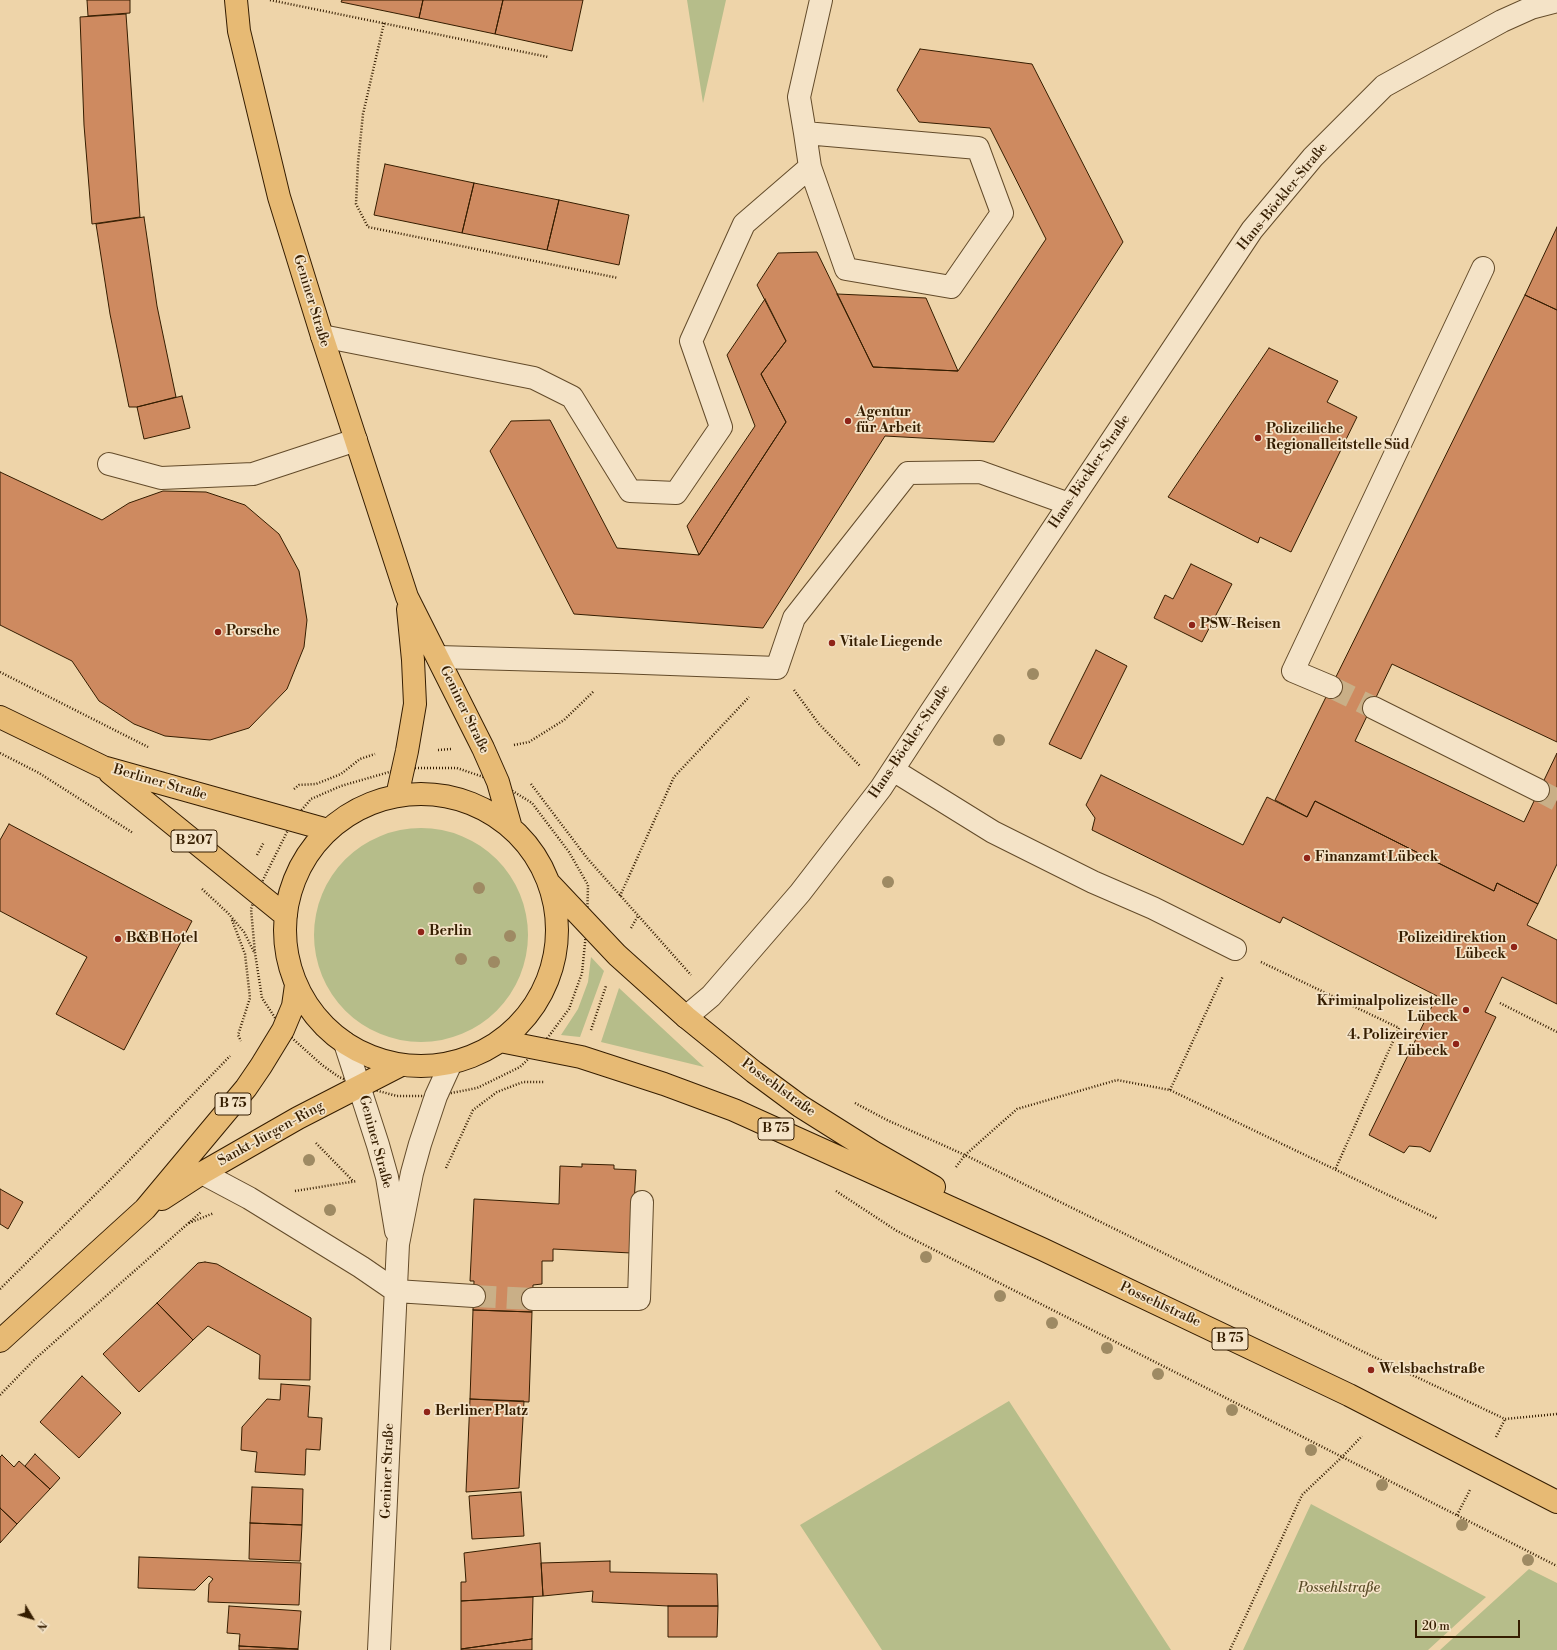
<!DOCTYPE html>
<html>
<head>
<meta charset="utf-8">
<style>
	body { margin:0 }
	#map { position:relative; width:1557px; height:1650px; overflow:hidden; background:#eed4a9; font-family:"Libre Bodoni",serif }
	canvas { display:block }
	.north { position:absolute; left:12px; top:1598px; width:40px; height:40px; -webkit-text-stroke:3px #f4e3c7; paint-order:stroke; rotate:128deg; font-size:11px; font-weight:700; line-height:16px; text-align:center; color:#351d00 }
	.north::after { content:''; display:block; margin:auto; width:14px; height:18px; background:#351d00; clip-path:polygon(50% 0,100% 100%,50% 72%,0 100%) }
	.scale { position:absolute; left:1415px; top:1620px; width:105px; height:18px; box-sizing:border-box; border:2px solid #351d00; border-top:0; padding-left:5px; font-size:12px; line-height:14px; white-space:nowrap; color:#351d00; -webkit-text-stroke:3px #f4e3c7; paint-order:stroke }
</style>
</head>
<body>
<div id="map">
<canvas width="1557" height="1650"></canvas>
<div class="north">N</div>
<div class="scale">20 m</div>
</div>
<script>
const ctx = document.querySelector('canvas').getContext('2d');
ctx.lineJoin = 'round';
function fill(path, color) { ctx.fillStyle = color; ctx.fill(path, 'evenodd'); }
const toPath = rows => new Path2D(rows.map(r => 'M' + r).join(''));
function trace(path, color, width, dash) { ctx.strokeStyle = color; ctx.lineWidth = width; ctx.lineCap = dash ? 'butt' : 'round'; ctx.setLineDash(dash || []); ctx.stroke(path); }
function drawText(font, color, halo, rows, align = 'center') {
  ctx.font = font + ' "Libre Bodoni",serif'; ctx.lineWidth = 3.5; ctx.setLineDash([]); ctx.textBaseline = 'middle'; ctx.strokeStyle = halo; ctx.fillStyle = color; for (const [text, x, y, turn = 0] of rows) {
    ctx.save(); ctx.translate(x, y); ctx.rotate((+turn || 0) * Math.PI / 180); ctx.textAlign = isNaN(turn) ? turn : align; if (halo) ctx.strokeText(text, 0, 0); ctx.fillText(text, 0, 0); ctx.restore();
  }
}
fill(toPath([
	[687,0,726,0,703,103],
	'314 935a107 107 0 1 1 214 0a107 107 0 1 1-214 0Z',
	[591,957,604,971,580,1037,561,1035,578,1009,588,982],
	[619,988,704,1067,601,1042],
	[1009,1401,1171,1650,882,1650,800,1525],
	[1311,1504,1486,1597,1428,1650,1243,1650],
	[1529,1569,1557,1583,1557,1650,1440,1650]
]), '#b6bd8a');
const building = toPath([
	[87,0,130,0,130,13,88,16,87,0],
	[342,0,423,0,419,18,341,2,342,0],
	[423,0,503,0,495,34,419,18,423,0],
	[503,0,583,0,572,51,495,34,503,0],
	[126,14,140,217,92,224,84,125,80,17,126,14],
	[920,49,1032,64,1123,242,994,442,885,436,763,628,574,614,490,451,511,421,550,420,617,548,699,555,786,422,761,374,786,341,757,285,778,253,817,252,873,367,958,371,1046,239,990,128,919,122,897,90,920,49],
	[385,164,474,183,462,233,374,215,385,164],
	[474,183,559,200,547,250,462,233,474,183],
	[559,200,629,215,619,265,547,250,559,200],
	[144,217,157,306,176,397,137,407,129,407,110,314,96,224,144,217],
	[1557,227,1557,310,1525,295,1557,227],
	[837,294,926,298,958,371,873,367,837,294],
	[1525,295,1557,310,1557,742,1392,664,1355,741,1524,822,1557,753,1557,864,1538,904,1497,883,1494,891,1315,801,1307,817,1275,800,1525,295],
	[765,299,786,341,761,374,786,422,699,555,687,526,755,426,727,355,765,299],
	[1269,348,1338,381,1327,402,1357,417,1291,552,1260,537,1258,543,1168,497,1269,348],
	[182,396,190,428,144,439,137,407,182,396],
	[0,472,102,520,129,503,163,491,206,492,245,505,279,534,299,571,307,620,304,647,287,689,249,728,210,740,165,736,134,724,99,701,72,661,0,625,0,472],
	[1191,564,1232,584,1202,642,1154,618,1165,595,1173,599,1191,564],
	[1096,650,1127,666,1081,759,1049,744,1096,650],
	[1101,775,1243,845,1267,797,1307,817,1315,801,1494,891,1497,883,1538,904,1527,925,1557,940,1557,1004,1502,977,1485,1012,1496,1017,1430,1152,1421,1147,1409,1146,1404,1153,1369,1135,1437,996,1283,917,1280,923,1092,830,1095,818,1086,805,1101,775],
	[9,824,192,921,124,1050,56,1014,87,957,0,911,0,840,9,824],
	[582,1164,614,1165,614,1169,636,1170,631,1253,553,1249,553,1261,542,1261,542,1284,533,1285,532,1312,473,1310,474,1281,470,1281,474,1199,559,1204,560,1166,582,1167,582,1164],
	[0,1189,23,1202,8,1229,0,1224,0,1189],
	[205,1262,217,1264,311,1318,310,1380,259,1379,260,1355,208,1326,193,1340,157,1303,198,1263,205,1262],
	[157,1303,193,1340,139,1392,103,1354,157,1303],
	[473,1310,532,1312,529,1402,470,1399,473,1310],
	[82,1376,121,1413,79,1458,40,1422,82,1376],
	[281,1384,310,1386,308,1417,322,1418,320,1450,306,1449,305,1475,255,1472,257,1452,241,1450,242,1427,267,1399,280,1400,281,1384],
	[470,1399,524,1401,519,1488,466,1492,470,1399],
	[35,1454,60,1478,50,1489,25,1466,35,1454],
	[2,1455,14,1467,19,1461,50,1489,17,1524,0,1508,0,1457,2,1455],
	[252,1487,303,1489,302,1525,250,1523,252,1487],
	[521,1492,524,1536,472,1539,469,1496,521,1492],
	[0,1508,17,1524,0,1543,0,1508],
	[250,1523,302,1525,300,1561,249,1559,250,1523],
	[540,1543,543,1596,461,1601,461,1582,466,1582,464,1553,540,1543],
	[139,1557,301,1563,299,1605,208,1602,209,1584,213,1579,209,1576,195,1590,138,1588,139,1557],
	[610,1561,610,1572,717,1574,718,1606,668,1606,592,1602,593,1591,543,1596,541,1563,610,1561],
	[533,1597,532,1639,461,1649,461,1601,533,1597],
	[229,1606,301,1611,298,1649,239,1646,240,1634,227,1633,229,1606],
	[668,1606,718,1606,717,1637,668,1637,668,1606],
	[532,1639,532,1650,461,1650,461,1649,532,1639],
	[239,1646,298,1649,298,1650,239,1650,239,1646]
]);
fill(building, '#ce8a60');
trace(building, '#351d00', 1);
trace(toPath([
	[1331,687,1374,708],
	[1538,790,1557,800],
	[474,1296,533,1299]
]), '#c9af87', 22, [22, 11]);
const minor = toPath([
	[805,133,978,148,1002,213,951,287,846,269,810,167,805,133,799,97,821,0],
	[322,336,534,378,572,397,630,491,676,493,721,427,691,341,744,224,810,167],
	[109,464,161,478,253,474,356,440],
	[438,657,617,662,777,668,794,618,908,473,980,472,1069,504],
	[1331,687,1293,671,1483,268],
	[1374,708,1538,790],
	[893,770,993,832,1093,882,1153,908,1235,949],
	[686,1017,711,996,800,893,881,788,930,713,1252,230,1313,157,1384,86,1502,21,1531,8,1557,1],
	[345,1043,378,1145,387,1177,396,1231],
	[202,1173,249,1198,361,1267,396,1291,474,1296],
	[533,1299,639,1299,642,1202],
	[379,1650,398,1244,412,1173,420,1144,436,1096,451,1063]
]);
const major = toPath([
	[236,0,239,31,279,197,322,336,407,597,483,748,498,782,511,828],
	[0,717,103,767,328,830],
	[110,773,286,916],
	'285 930a136 136 0 1 1 272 0a136 136 0 1 1-272 0Z',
	[397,796,407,751,415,704,413,660,408,609],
	[550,884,617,955,686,1017,754,1072,800,1106,873,1152,934,1187],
	[500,1041,581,1057,664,1084,734,1110,1042,1249,1349,1395,1557,1502],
	[162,1199,202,1173,298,1118,401,1065],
	[0,1341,145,1209,246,1088,261,1066,283,1030,293,1006,296,985]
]);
trace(minor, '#634b2a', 24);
trace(major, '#351d00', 24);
trace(toPath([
	[270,0,548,57],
	[384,23,363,114,358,163,356,204,368,227,618,278],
	[0,672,148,747],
	[794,690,819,724,860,766],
	[514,745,529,742,564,720,594,691],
	[438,750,451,749],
	[0,753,39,773,133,833],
	[403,768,457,768,498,782,532,803,569,852,588,885,587,923,582,973,569,1009,540,1048,520,1067,477,1088,436,1096,397,1096,360,1086,339,1077,322,1065,283,1030,262,998,255,953,251,909,257,892,293,820,311,799,341,786,403,768],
	[531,784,587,858,691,975],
	[294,789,299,785,316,784,341,774,360,759,375,754],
	[257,855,264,842],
	[202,889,228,913,244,932,254,952],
	[620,896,674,777,749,697],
	[232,920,245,954,250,998,238,1035,241,1041],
	[631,928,638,916],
	[1261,962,1399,1028,1335,1170],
	[1500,1003,1557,1032],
	[591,1030,606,986],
	[1170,1090,1223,976],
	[855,1103,887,1120,965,1155,1370,1355,1505,1419,1557,1414],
	[316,1143,353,1181],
	[956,1167,965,1155,1017,1109,1117,1080,1170,1090,1438,1219],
	[446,1168,473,1110,497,1092,523,1082,544,1082],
	[295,1191,357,1181],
	[836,1191,897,1231,1557,1566],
	[189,1223,214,1213],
	[0,1289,116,1174,230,1056],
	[0,1395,35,1359,201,1212],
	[1496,1437,1505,1419],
	[1457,1515,1470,1490],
	[1230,1650,1302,1495,1343,1456,1362,1436]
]), '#351d00', 2.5, [1, 2]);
trace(minor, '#f4e3c7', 22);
trace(major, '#e7ba74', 22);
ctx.fillStyle = '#9e8a63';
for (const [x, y] of [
	[1033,674],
	[999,740],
	[888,882],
	[479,888],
	[510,936],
	[461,959],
	[494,962],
	[309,1160],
	[330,1210],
	[926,1257],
	[1000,1296],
	[1052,1323],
	[1107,1348],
	[1158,1374],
	[1232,1410],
	[1311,1450],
	[1382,1485],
	[1462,1525],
	[1528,1560]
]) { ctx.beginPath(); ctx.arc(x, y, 6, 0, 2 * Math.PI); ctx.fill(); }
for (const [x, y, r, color] of [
	[848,421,4,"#8f2418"],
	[1258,438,4,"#8f2418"],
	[1192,625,4,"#8f2418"],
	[218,632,4,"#8f2418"],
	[832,643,4,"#8f2418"],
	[1307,858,4,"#8f2418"],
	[421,932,4,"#8f2418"],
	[118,939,4,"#8f2418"],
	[1514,947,4,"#8f2418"],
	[1466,1010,4,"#8f2418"],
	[1456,1044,4,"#8f2418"],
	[1371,1370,4,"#8f2418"],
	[427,1412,4,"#8f2418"]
]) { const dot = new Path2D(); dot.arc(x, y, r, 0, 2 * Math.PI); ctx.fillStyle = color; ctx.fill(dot); trace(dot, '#f4e3c7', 1.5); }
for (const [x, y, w] of [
	[194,841,46],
	[233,1104,36],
	[776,1129,36],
	[1230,1339,36]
]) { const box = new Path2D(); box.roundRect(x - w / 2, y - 11, w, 22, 3); ctx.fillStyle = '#f4e3c7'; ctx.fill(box); trace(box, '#351d00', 1); }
drawText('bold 13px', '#351d00', null, [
	["B 207",194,841],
	["B 75",233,1104],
	["B 75",776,1129],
	["B 75",1230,1339]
]);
drawText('14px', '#351d00', '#f4e3c7', [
	["Hans-Böckler-Straße",1283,197,-51],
	["Geniner Straße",311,301,73],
	["Hans-Böckler-Straße",1090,472,-56],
	["Geniner Straße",464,710,64],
	["Hans-Böckler-Straße",910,742,-56],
	["Berliner Straße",160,783,16],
	["Possehlstraße",778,1088,36],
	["Sankt-Jürgen-Ring",271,1134,-29],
	["Geniner Straße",375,1142,75],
	["Possehlstraße",1160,1305,25],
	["Geniner Straße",388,1471,-88]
]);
drawText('bold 14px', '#351d00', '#f4e3c7', [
	["Agentur",856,413],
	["für Arbeit",856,429],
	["Polizeiliche",1266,430],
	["Regionalleitstelle Süd",1266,446],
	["PSW-Reisen",1200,625],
	["Porsche",226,632],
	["Vitale Liegende",840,643],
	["Finanzamt Lübeck",1315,858],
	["Berlin",429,932],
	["B&B Hotel",126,939],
	["Polizeidirektion",1506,939,"right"],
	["Lübeck",1506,955,"right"],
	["Kriminalpolizeistelle",1458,1002,"right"],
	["Lübeck",1458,1018,"right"],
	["4. Polizeirevier",1448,1036,"right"],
	["Lübeck",1448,1052,"right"],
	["Welsbachstraße",1379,1370],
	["Berliner Platz",435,1412]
], 'left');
drawText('italic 14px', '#5c4d29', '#f4e3c7', [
	["Possehlstraße",1339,1589]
]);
</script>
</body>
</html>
